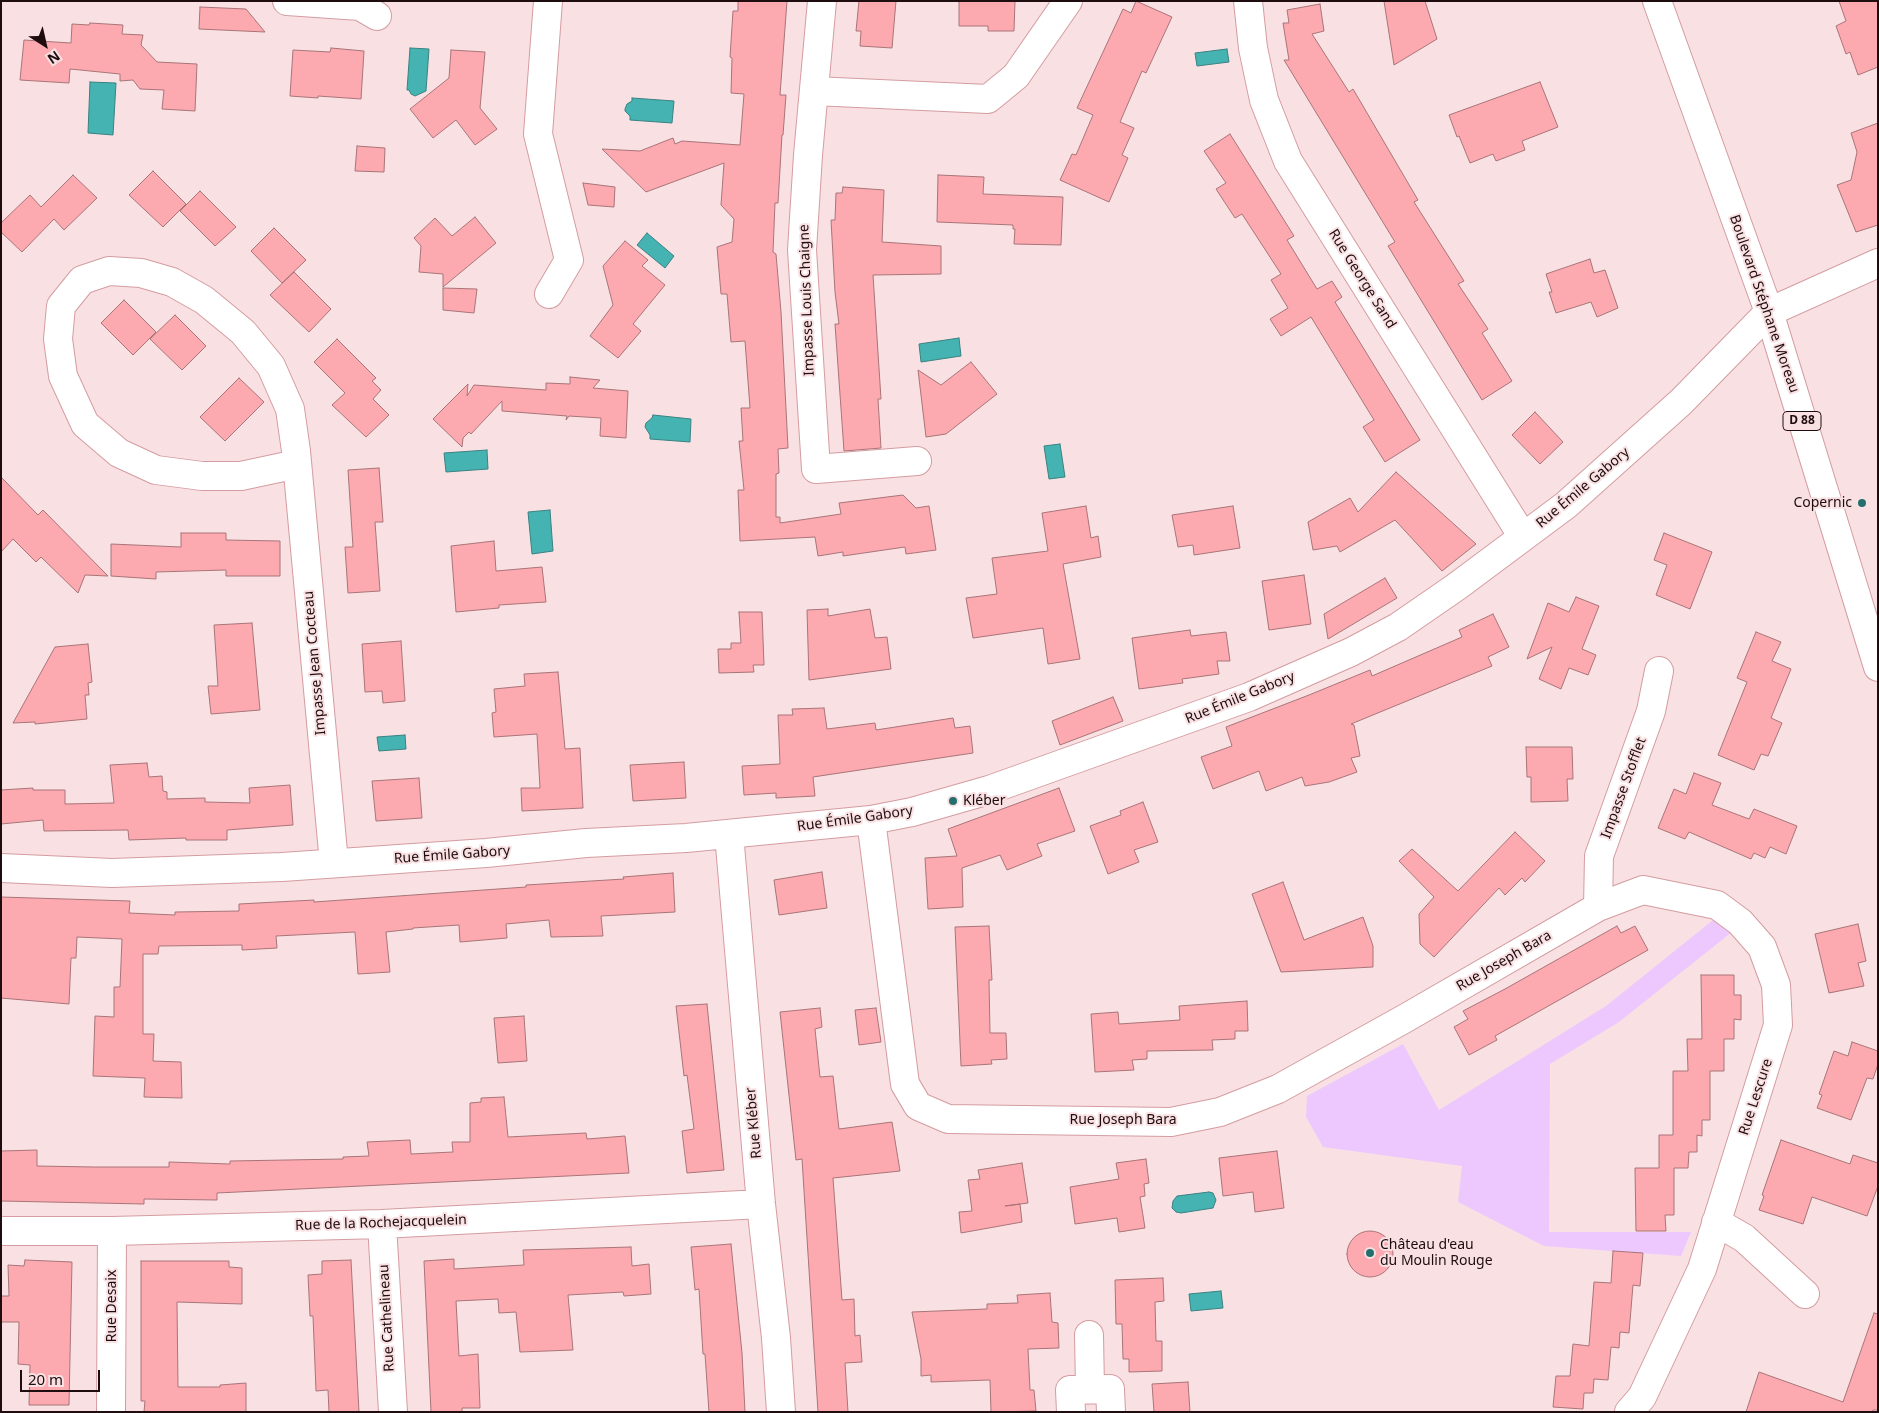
<!DOCTYPE html>
<html>
<head>
<meta charset="utf-8">
<style>
	body { margin:0 }
	#map { position:relative; width:1879px; height:1413px; overflow:hidden; background:#f9e1e3; font-family:"Noto Sans",sans-serif }
	canvas { display:block }
	.frame { position:absolute; inset:0; border:2px solid #1f0c0e; pointer-events:none }
	.north { position:absolute; left:20px; top:20px; width:50px; height:50px; -webkit-text-stroke:4px #f9e1e3; paint-order:stroke; rotate:145deg; font-size:14px; font-weight:700; line-height:20px; text-align:center; color:#1f0c0e }
	.north::after { content:''; display:block; margin:auto; width:18px; height:22px; background:#1f0c0e; clip-path:polygon(50% 0,100% 100%,50% 72%,0 100%) }
	.scale { position:absolute; left:20px; top:1370px; width:80px; height:22px; box-sizing:border-box; border:2px solid #1f0c0e; border-top:0; padding-left:6px; font-size:15px; line-height:18px; white-space:nowrap; color:#1f0c0e; -webkit-text-stroke:4px #f9e1e3; paint-order:stroke }
</style>
</head>
<body>
<div id="map">
<canvas width="1879" height="1413"></canvas>
<div class="frame"></div>
<div class="north">N</div>
<div class="scale">20 m</div>
</div>
<script>
const ctx = document.querySelector('canvas').getContext('2d');
ctx.lineJoin = 'round';
function fill(path, color) { ctx.fillStyle = color; ctx.fill(path, 'evenodd'); }
const toPath = rows => new Path2D(rows.map(r => 'M' + r).join(''));
function trace(path, color, width, dash) { ctx.strokeStyle = color; ctx.lineWidth = width; ctx.lineCap = dash ? 'butt' : 'round'; ctx.setLineDash(dash || []); ctx.stroke(path); }
function drawText(font, color, halo, rows, align = 'center') {
  ctx.font = font + ' "Noto Sans",sans-serif'; ctx.lineWidth = 4; ctx.setLineDash([]); ctx.textBaseline = 'middle'; ctx.strokeStyle = halo; ctx.fillStyle = color; for (const [text, x, y, turn = 0] of rows) {
    ctx.save(); ctx.translate(x, y); ctx.rotate((+turn || 0) * Math.PI / 180); ctx.textAlign = isNaN(turn) ? turn : align; if (halo) ctx.strokeText(text, 0, 0); ctx.fillText(text, 0, 0); ctx.restore();
  }
}
fill(toPath([
	[1713,920,1732,932,1619,1022,1550,1064,1549,1232,1691,1232,1681,1256,1544,1246,1458,1202,1462,1166,1323,1147,1306,1117,1307,1096,1403,1044,1439,1110,1606,1006]
]), '#ecc8fe');
const water = toPath([
	[410,48,429,49,426,91,415,96,411,94,409,90,407,90,410,48],
	[1227,49,1229,62,1197,66,1195,53,1227,49],
	[90,82,116,83,113,135,88,133,90,82],
	[632,98,674,101,672,123,630,120,630,116,625,111,625,109,627,104,632,101,632,98],
	[647,233,674,256,665,268,637,245,647,233],
	[959,338,961,356,921,362,919,344,959,338],
	[653,415,691,419,690,442,650,439,650,435,645,427,646,423,652,418,653,415],
	[1060,444,1065,477,1049,479,1044,446,1060,444],
	[487,450,488,469,446,472,444,453,487,450],
	[550,510,553,551,532,554,528,512,550,510],
	[405,735,406,749,379,751,377,737,405,735],
	[1209,1192,1213,1193,1216,1200,1213,1208,1181,1213,1176,1212,1172,1208,1173,1201,1177,1196,1209,1192],
	[1221,1291,1223,1308,1191,1311,1189,1294,1221,1291]
]);
fill(water, '#45b3b2');
trace(water, '#3a8181', 1);
const building = toPath([
	[738,1,787,1,780,95,786,95,783,135,782,135,778,203,775,203,773,252,776,254,781,312,788,448,778,449,779,473,776,474,776,517,780,517,780,523,841,514,839,503,903,495,916,508,929,506,936,550,906,554,905,547,843,556,843,552,818,556,815,537,740,541,738,490,744,490,739,441,743,441,741,408,750,408,745,341,731,342,727,294,721,294,717,247,732,242,734,219,721,205,724,163,646,192,602,149,640,151,673,138,675,144,682,141,740,145,744,94,731,93,732,58,730,57,733,11,738,11,738,1],
	[859,1,896,1,892,48,860,46,861,31,856,31,859,1],
	[959,1,1015,1,1014,31,988,31,988,26,959,26,959,1],
	[1136,1,1172,17,1146,73,1142,71,1120,122,1134,128,1122,155,1128,158,1109,202,1060,180,1072,154,1076,155,1093,115,1077,108,1123,9,1131,13,1136,1],
	[1384,1,1425,1,1437,39,1394,65,1384,1],
	[1839,1,1878,1,1878,67,1858,75,1850,52,1846,54,1836,26,1846,21,1839,1],
	[1320,4,1324,31,1312,34,1349,92,1353,89,1418,200,1414,202,1464,281,1458,284,1488,329,1482,333,1512,381,1482,400,1388,246,1395,242,1284,60,1289,60,1283,23,1289,23,1287,10,1320,4],
	[200,7,246,9,265,32,199,29,200,7],
	[90,23,123,25,122,34,143,35,141,45,157,62,197,64,195,111,162,109,164,90,140,89,133,80,120,81,120,74,70,69,69,83,20,80,24,40,71,43,72,24,89,25,90,23],
	[331,48,364,51,361,99,318,96,318,98,290,96,293,50,330,52,331,48],
	[451,50,485,52,480,108,497,129,475,145,456,120,433,138,410,109,449,78,451,50],
	[1540,82,1558,127,1522,141,1525,150,1496,161,1493,154,1470,163,1459,136,1457,137,1449,115,1540,82],
	[1878,123,1878,225,1856,232,1837,185,1851,180,1857,152,1851,133,1878,123],
	[1230,134,1294,236,1287,240,1317,289,1332,281,1342,297,1335,302,1420,440,1385,462,1363,427,1374,420,1311,317,1281,336,1270,319,1288,308,1271,280,1281,274,1242,214,1235,218,1216,189,1226,183,1204,151,1230,134],
	[357,146,385,148,384,172,355,171,357,146],
	[153,171,186,204,163,227,129,195,153,171],
	[73,175,97,198,64,230,54,219,22,252,1,232,1,223,30,195,41,207,73,175],
	[938,175,984,177,983,194,1063,197,1061,245,1014,244,1015,229,1013,229,1013,225,937,222,938,175],
	[583,183,615,187,614,207,588,205,583,183],
	[843,187,884,190,882,242,941,246,941,274,873,275,881,399,878,399,881,448,844,451,835,324,839,324,835,292,831,220,835,220,836,193,842,193,843,187],
	[200,191,236,227,215,246,180,211,200,191],
	[475,217,496,243,443,287,443,274,419,272,421,246,414,238,435,218,452,236,475,217],
	[274,228,306,260,282,283,251,251,274,228],
	[625,241,648,260,642,266,665,285,633,324,641,331,618,358,590,336,613,305,603,266,625,241],
	[1590,259,1594,273,1605,270,1618,308,1597,317,1591,302,1556,313,1549,292,1552,292,1546,274,1590,259],
	[294,272,331,309,309,332,270,295,294,272],
	[443,288,477,289,474,313,443,310,443,288],
	[124,300,156,332,133,355,101,323,124,300],
	[175,315,206,346,182,370,150,339,175,315],
	[337,339,376,378,372,381,381,390,373,399,389,415,366,437,332,405,345,393,314,362,337,339],
	[971,362,997,394,946,434,926,437,918,370,941,385,971,362],
	[570,377,600,380,593,388,628,391,626,438,600,436,601,418,569,416,566,420,567,416,502,411,502,401,471,434,469,432,463,438,462,447,433,419,468,384,467,396,474,385,546,390,546,383,570,384,570,377],
	[239,378,264,402,225,441,200,417,239,378],
	[1535,412,1563,442,1540,464,1512,435,1535,412],
	[379,468,383,522,375,522,380,591,348,593,345,547,353,547,348,470,379,468],
	[1396,472,1476,544,1442,571,1395,520,1340,552,1337,546,1313,550,1308,522,1350,498,1358,512,1396,472],
	[1,477,38,515,43,510,108,576,85,575,78,593,41,557,36,562,13,539,1,552,1,477],
	[1086,506,1091,538,1098,536,1101,557,1063,564,1080,659,1048,664,1043,628,973,638,966,598,997,594,992,558,1048,551,1042,513,1086,506],
	[1233,506,1240,548,1194,555,1193,545,1178,547,1172,515,1233,506],
	[181,533,226,533,226,540,280,541,280,576,226,576,226,570,156,572,156,579,111,576,111,544,181,547,181,533],
	[1664,533,1712,552,1690,609,1656,595,1667,565,1654,560,1664,533],
	[494,541,496,571,542,567,546,602,499,605,499,608,456,612,451,546,494,541],
	[1304,575,1311,624,1269,630,1262,581,1304,575],
	[1385,578,1397,598,1328,639,1324,614,1385,578],
	[1576,597,1599,606,1582,649,1596,655,1588,675,1569,668,1561,689,1539,679,1552,647,1527,659,1548,603,1569,612,1576,597],
	[828,609,828,616,870,609,875,638,887,637,891,669,809,680,807,610,828,609],
	[739,612,762,612,764,665,753,665,754,672,719,673,718,649,731,649,731,643,741,643,739,612],
	[1493,614,1509,647,1488,657,1492,666,1351,724,1354,725,1360,756,1351,758,1357,772,1329,782,1305,786,1302,777,1266,791,1259,771,1213,789,1201,757,1232,746,1226,727,1309,695,1370,670,1372,676,1462,637,1459,630,1493,614],
	[252,623,260,710,211,714,208,686,218,686,214,625,252,623],
	[1190,630,1191,636,1226,632,1230,661,1217,661,1219,674,1182,679,1183,683,1139,689,1132,638,1190,630],
	[1756,632,1781,642,1772,661,1791,669,1771,718,1782,723,1768,756,1761,754,1754,770,1718,755,1747,682,1737,678,1756,632],
	[401,641,405,701,383,703,382,691,365,692,362,644,401,641],
	[88,644,92,682,88,683,89,695,85,695,87,719,35,724,35,722,13,723,55,647,88,644],
	[558,672,565,749,580,748,583,808,522,811,521,788,540,788,537,734,494,737,492,713,496,712,494,689,525,686,524,674,558,672],
	[1113,697,1123,721,1060,745,1052,721,1113,697],
	[824,708,827,729,875,723,876,730,953,718,955,728,970,726,973,753,813,777,815,796,776,798,776,793,744,795,742,766,780,764,778,715,793,715,792,709,824,708],
	[1526,747,1572,747,1573,779,1567,779,1568,801,1531,802,1531,777,1527,777,1526,747],
	[684,762,686,798,633,801,630,765,684,762],
	[147,763,149,777,162,776,163,791,167,792,167,799,205,798,205,802,250,803,249,788,290,785,293,825,227,830,227,840,186,840,186,838,129,840,128,830,44,831,43,820,1,824,1,790,33,788,33,790,65,790,65,804,114,803,110,765,147,763],
	[1694,773,1721,783,1712,805,1749,819,1754,809,1797,826,1786,854,1770,847,1765,858,1754,853,1751,859,1689,832,1685,839,1658,828,1674,789,1686,794,1694,773],
	[419,778,422,818,376,821,372,781,419,778],
	[1059,788,1075,831,1037,844,1042,856,1007,870,1000,855,962,868,963,907,928,909,925,858,957,856,948,829,1059,788],
	[1143,802,1158,842,1134,850,1139,862,1108,874,1090,826,1121,815,1120,811,1143,802],
	[1515,832,1545,861,1525,882,1522,878,1505,895,1499,888,1434,957,1420,944,1419,914,1434,897,1399,861,1412,849,1458,891,1515,832],
	[822,872,827,908,779,915,774,880,822,872],
	[673,873,675,912,601,916,603,936,551,937,549,920,506,924,507,938,460,942,459,925,413,928,413,929,386,932,390,972,358,974,355,932,276,936,277,948,242,950,242,945,159,946,158,954,143,954,143,1034,154,1034,153,1061,181,1062,182,1098,144,1097,145,1078,93,1076,95,1016,114,1017,114,987,120,987,122,939,77,937,76,958,71,958,69,1004,1,998,1,897,130,901,129,913,175,915,175,912,239,911,239,904,314,900,314,902,526,887,526,885,624,879,623,877,673,873],
	[1283,882,1304,940,1363,917,1373,946,1373,967,1281,972,1252,894,1283,882],
	[1858,924,1866,961,1858,963,1864,986,1829,993,1815,934,1858,924],
	[989,926,992,980,989,980,990,1033,1006,1033,1007,1059,991,1060,992,1064,961,1066,955,927,989,926],
	[1617,926,1621,933,1635,926,1648,950,1495,1036,1497,1040,1469,1055,1454,1027,1468,1019,1463,1011,1505,989,1617,926],
	[1701,975,1734,975,1734,995,1741,995,1741,1020,1734,1019,1734,1039,1724,1039,1724,1071,1710,1071,1710,1120,1702,1120,1702,1136,1697,1135,1697,1152,1689,1152,1688,1168,1674,1168,1674,1215,1665,1215,1666,1231,1636,1231,1635,1168,1659,1168,1659,1135,1673,1135,1673,1071,1688,1071,1687,1039,1702,1039,1701,975],
	[1247,1001,1248,1031,1235,1031,1235,1039,1212,1040,1213,1050,1147,1051,1147,1059,1132,1060,1134,1070,1095,1072,1091,1014,1118,1012,1119,1024,1180,1020,1179,1006,1247,1001],
	[707,1004,724,1170,687,1173,682,1131,694,1129,687,1075,684,1076,676,1006,707,1004],
	[820,1008,822,1027,815,1029,820,1077,833,1076,839,1129,892,1122,900,1171,833,1178,842,1300,854,1299,855,1336,860,1335,862,1362,845,1363,848,1412,818,1412,802,1159,796,1160,780,1012,820,1008],
	[876,1008,881,1042,859,1045,855,1010,876,1008],
	[524,1016,527,1061,498,1063,494,1018,524,1016],
	[1852,1042,1878,1051,1878,1064,1873,1079,1867,1078,1851,1120,1817,1108,1822,1095,1819,1094,1834,1051,1848,1056,1852,1042],
	[504,1097,508,1137,586,1133,587,1139,625,1136,629,1173,217,1193,217,1200,144,1199,144,1204,1,1201,1,1151,37,1150,37,1166,94,1167,169,1167,169,1162,230,1164,230,1161,343,1159,343,1157,369,1156,367,1142,410,1140,411,1154,453,1152,452,1142,470,1142,470,1103,481,1102,481,1098,504,1097],
	[1781,1140,1850,1164,1853,1155,1878,1163,1878,1186,1867,1216,1812,1197,1803,1224,1759,1210,1764,1196,1762,1195,1781,1140],
	[1277,1151,1284,1208,1255,1212,1253,1192,1223,1196,1219,1158,1277,1151],
	[1146,1159,1149,1183,1144,1184,1145,1196,1140,1197,1145,1228,1119,1232,1117,1218,1075,1224,1070,1187,1119,1179,1116,1163,1146,1159],
	[1022,1163,1028,1203,1005,1206,1020,1204,1022,1222,961,1233,959,1212,972,1211,968,1180,980,1179,978,1170,1022,1163],
	'1347 1254a23 23 0 1 1 46 0a23 23 0 1 1-46 0Z',
	[731,1244,742,1353,745,1412,709,1412,705,1354,703,1354,699,1289,695,1290,691,1247,731,1244],
	[631,1247,632,1266,649,1264,651,1294,624,1296,623,1292,568,1295,573,1350,520,1352,516,1312,499,1313,498,1299,456,1301,459,1356,478,1354,480,1408,462,1408,462,1412,431,1412,424,1261,454,1259,454,1269,524,1265,523,1250,631,1247],
	[1613,1251,1643,1253,1640,1286,1633,1285,1629,1333,1620,1332,1619,1348,1611,1347,1608,1380,1594,1379,1593,1393,1584,1393,1583,1409,1553,1407,1556,1376,1570,1376,1573,1344,1589,1346,1594,1282,1611,1283,1613,1251],
	[25,1260,72,1262,69,1405,29,1405,30,1365,18,1364,19,1322,1,1322,1,1296,9,1296,8,1265,24,1266,25,1260],
	[351,1260,359,1412,329,1412,328,1390,316,1391,313,1316,310,1316,308,1275,322,1274,322,1261,351,1260],
	[141,1261,229,1261,229,1267,242,1268,242,1304,177,1302,178,1387,220,1387,220,1385,246,1383,246,1412,144,1412,145,1401,141,1401,141,1261],
	[1163,1278,1164,1301,1155,1302,1156,1341,1162,1341,1162,1371,1129,1372,1129,1359,1123,1359,1122,1324,1116,1324,1115,1280,1163,1278],
	[1050,1293,1052,1322,1058,1323,1059,1348,1028,1349,1030,1390,1034,1390,1036,1411,991,1412,990,1380,931,1382,931,1375,921,1376,921,1359,912,1312,987,1309,987,1304,1018,1303,1017,1295,1050,1293],
	[1874,1313,1878,1314,1878,1410,1873,1410,1872,1412,1746,1412,1759,1372,1843,1402,1874,1313],
	[1188,1382,1190,1412,1154,1412,1152,1384,1188,1382]
]);
fill(building, '#fda9b0');
trace(building, '#a87478', 1);
const minor = toPath([
	[287,1,360,6,377,16],
	[548,1,538,134,569,260,549,294],
	[822,1,808,155,802,250,816,469,917,461],
	[1248,1,1253,48,1264,100,1288,161,1523,537],
	[814,91,988,99,1016,76,1068,1],
	[297,464,241,476,202,476,156,470,119,453,85,424,63,376,58,339,61,306,82,280,109,271,141,273,172,282,204,300,243,332,271,366,290,409,296,451,334,863],
	[871,820,905,1084,918,1106,948,1119,1171,1122,1220,1112,1278,1089,1404,1019,1598,907,1643,890,1717,905,1740,922,1762,947,1776,985,1778,1025,1702,1269,1642,1397,1629,1412],
	[729,834,761,1204,776,1338,781,1412],
	[1,868,112,873,282,867,486,853,586,843,686,838,871,820,912,812,989,790,1249,697,1351,652,1398,627,1456,587,1566,505,1681,402,1769,312,1878,263],
	[1598,907,1599,856,1651,711,1659,671],
	[1716,1222,1744,1238,1805,1294],
	[382,1224,393,1412],
	[1,1231,112,1231,382,1224,761,1204],
	[1089,1335,1090,1389],
	[111,1412,112,1231],
	[1071,1412,1070,1390,1110,1389,1111,1412]
]);
const primary = toPath([
	[1657,1,1769,312,1878,667]
]);
trace(minor, '#d49ca0', 30);
trace(primary, '#d49ca0', 30);
trace(minor, '#fff', 28);
trace(primary, '#fff', 28);
for (const [x, y, r, color] of [
	[1862,503,5,"#246f6e"],
	[953,801,5,"#246f6e"],
	[1370,1253,5,"#246f6e"]
]) { const dot = new Path2D(); dot.arc(x, y, r, 0, 2 * Math.PI); ctx.fillStyle = color; ctx.fill(dot); trace(dot, '#f9e1e3', 2); }
for (const [x, y, w] of [
	[1802,421,38]
]) { const box = new Path2D(); box.roundRect(x - w / 2, y - 9.5, w, 19, 4); ctx.fillStyle = '#f9e1e3'; ctx.fill(box); trace(box, '#1f0c0e', 1); }
drawText('bold 12px', '#1f0c0e', null, [
	["D 88",1802,421]
]);
drawText('14px', '#1f0c0e', '#f9e1e3', [
	["Rue George Sand",1362,279,58],
	["Impasse Louis Chaigne",807,300,-92],
	["Boulevard Stéphane Moreau",1764,304,71],
	["Rue Émile Gabory",1583,488,-40],
	["Impasse Jean Cocteau",315,663,-95],
	["Rue Émile Gabory",1240,698,-22],
	["Impasse Stofflet",1624,788,-70],
	["Rue Émile Gabory",855,819,-8],
	["Rue Émile Gabory",452,855,-4],
	["Rue Joseph Bara",1504,961,-30],
	["Rue Lescure",1756,1097,-72],
	["Rue Joseph Bara",1123,1120],
	["Rue Kléber",754,1123,-95],
	["Rue de la Rochejacquelein",381,1223,-2],
	["Rue Desaix",112,1306,-90],
	["Rue Cathelineau",387,1318,-93]
]);
drawText('14px', '#1f0c0e', '#f9e1e3', [
	["Copernic",1852,503,"right"],
	["Kléber",963,801],
	["Château d'eau",1380,1245],
	["du Moulin Rouge",1380,1261]
], 'left');
</script>
</body>
</html>
